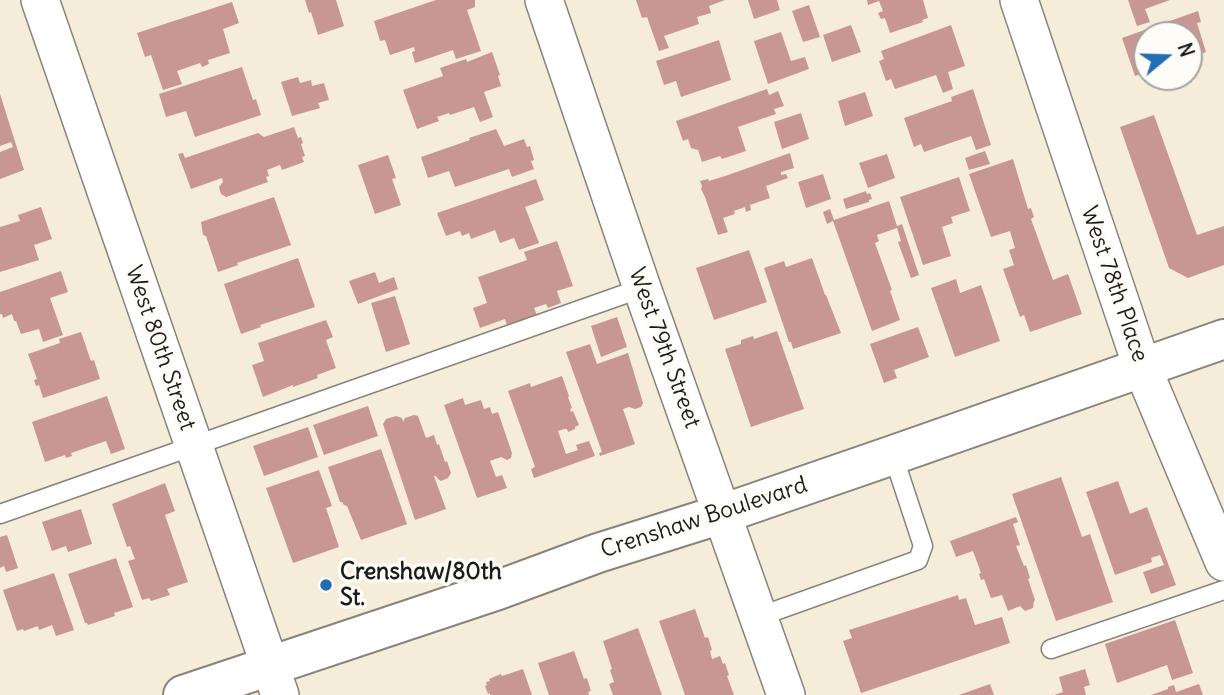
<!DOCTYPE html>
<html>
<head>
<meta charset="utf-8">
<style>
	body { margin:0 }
	#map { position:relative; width:1224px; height:695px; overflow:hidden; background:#f5edd9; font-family:Delius,sans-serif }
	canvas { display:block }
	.north { position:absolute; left:1133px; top:21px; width:70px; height:70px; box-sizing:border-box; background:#fdfcf7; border:2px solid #a3a29f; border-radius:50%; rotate:71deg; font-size:19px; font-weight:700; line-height:28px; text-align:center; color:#1c1c1c }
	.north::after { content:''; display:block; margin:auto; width:24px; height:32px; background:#1f6fb2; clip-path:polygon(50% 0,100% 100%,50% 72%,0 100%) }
</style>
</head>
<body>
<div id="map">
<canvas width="1224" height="695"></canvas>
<div class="north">N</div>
</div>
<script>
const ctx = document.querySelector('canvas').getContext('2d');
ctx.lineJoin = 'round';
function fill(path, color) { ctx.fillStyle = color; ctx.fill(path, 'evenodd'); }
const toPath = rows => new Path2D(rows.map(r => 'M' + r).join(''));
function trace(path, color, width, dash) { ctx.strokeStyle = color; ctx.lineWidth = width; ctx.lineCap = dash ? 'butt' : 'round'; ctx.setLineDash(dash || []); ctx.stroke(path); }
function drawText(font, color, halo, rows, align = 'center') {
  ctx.font = font + ' Delius,sans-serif'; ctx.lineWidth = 7; ctx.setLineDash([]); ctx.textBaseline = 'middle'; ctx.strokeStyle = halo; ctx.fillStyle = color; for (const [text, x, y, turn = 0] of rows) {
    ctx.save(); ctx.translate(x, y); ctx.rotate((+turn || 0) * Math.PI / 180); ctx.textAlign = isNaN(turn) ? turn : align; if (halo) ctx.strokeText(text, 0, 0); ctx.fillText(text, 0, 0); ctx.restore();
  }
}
fill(toPath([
	[305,0,336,0,344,26,318,35,311,12,309,13],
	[436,0,475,0,475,7,467,10,481,51,456,59,453,50,415,63,412,52,415,51,414,47,390,55,385,40,380,41,374,21],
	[636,0,725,0,709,6,711,13,697,17,699,24,664,36,669,48,659,51,647,17,642,18],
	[748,0,777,0,780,10,754,19],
	[867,0,923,0,928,18,922,20,923,22,890,33,885,18,881,19,878,13,883,11,879,1,868,5],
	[1128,0,1170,0,1145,9,1150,22,1137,26],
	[232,2,239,23,223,29,230,53,208,60,209,64,202,67,200,63,177,71,182,84,163,90,151,55,145,57,137,33],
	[809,5,820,37,803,42,792,11],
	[1198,11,1201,22,1197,23,1206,52,1189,58,1189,35,1147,35,1147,71,1135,76,1122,38],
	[851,25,861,52,832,62,823,35],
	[951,25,965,66,948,72,953,89,943,93,936,75,895,89,891,79,886,81,879,61,884,59,881,51],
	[781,32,791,61,805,57,809,69,768,84,754,41],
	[719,40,731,80,681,97,676,81,664,85,656,61],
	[492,52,500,75,498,76,501,86,484,92,493,117,480,122,474,107,450,115,449,113,437,117,439,121,417,129,403,90,443,76,440,68,466,59,467,62],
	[242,67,253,100,256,99,261,115,195,137,186,111,166,117,159,94],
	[298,77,300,83,311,80,312,86,324,83,329,100,318,103,320,108,292,116,281,82],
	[767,89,769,95,778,91,784,106,774,109,776,114,738,127,746,151,722,159,720,156,702,162,698,150,691,148,688,139,683,141,676,121],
	[973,89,991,145,976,150,971,136,924,152,921,144,914,147,904,118,952,101,951,97],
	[865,92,873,116,845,126,838,101],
	[0,94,24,170,0,179,0,152,13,147,11,142,0,146],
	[801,113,809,139,782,149,774,122],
	[1154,115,1197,235,1224,226,1224,265,1188,278,1169,268,1120,127],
	[294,127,298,138,301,137,303,143,301,144,305,156,302,157,304,162,282,170,280,165,267,170,269,176,266,177,268,182,226,197,221,194,219,187,223,182,222,178,191,189,178,154,183,153,185,158,258,133,264,137],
	[496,129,504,146,524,139,527,147,530,146,534,160,531,161,534,169,512,177,509,169,455,187,449,171,428,178,421,157,470,140,469,138],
	[985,151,990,164,969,170,965,158],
	[790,153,794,168,781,172,781,175,786,174,788,178,766,186,770,198,750,205,751,210,746,212,745,207,734,211,735,214,723,218,728,232,718,235,705,197,701,189,702,186,700,181,708,179,709,181,728,175],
	[887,154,895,178,868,188,859,163],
	[388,155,396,178,392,179,401,205,375,214,358,165],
	[1013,159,1028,209,1031,208,1034,217,1031,219,1053,280,1068,274,1082,314,1030,332,1024,315,1020,317,1003,269,1014,265,1009,250,1015,248,1010,231,991,237,969,174],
	[823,174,831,199,806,208,798,182],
	[959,177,970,211,951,217,953,223,942,227,951,256,923,265,900,197],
	[536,179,544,200,525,207,539,243,519,250,514,238,500,243,495,230,471,239,469,233,462,236,460,231,446,236,437,213],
	[866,191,867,194,870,193,872,199,869,200,869,202,846,209,843,199],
	[274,197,291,245,237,263,238,265,218,272,206,236,203,235,201,222],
	[889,201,897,226,902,224,919,275,911,278,898,242,901,241,897,228,877,235,879,241,875,243,892,290,890,291,900,320,872,331,833,221,827,224,823,212,830,209,834,220],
	[41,207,52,239,34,245,39,260,0,272,0,227,20,221,18,215],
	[557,241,573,286,557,291,561,303,548,308,546,304,534,308,537,315,507,325,505,319,480,328,473,308,487,303,478,277,527,260,524,252],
	[749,250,767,302,714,320,696,268],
	[298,258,315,307,260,325,261,327,241,334,224,284],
	[812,258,825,295,826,295,841,333,793,349,791,342,789,342,764,268,784,261,786,267],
	[61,271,68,292,50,298,63,335,43,342,39,329,21,334,16,321,14,321,12,314,3,318,2,314,0,314,0,292],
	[375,272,379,283,394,277,398,289,358,304,349,281],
	[956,279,960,293,981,285,1000,341,955,357,931,288],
	[395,296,410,344,386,352,371,303],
	[617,317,627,347,601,357,591,326],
	[326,320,333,337,326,340,336,368,317,375,318,378,293,387,293,385,263,397,252,365,264,361,258,343],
	[918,327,929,357,894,370,897,378,884,383,870,344],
	[777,331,804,409,751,427,725,349,741,344,741,340,753,336,754,339],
	[81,332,91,361,94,360,100,379,43,398,39,385,36,386,34,380,37,379,28,354,60,343,59,339],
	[590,344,597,364,628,353,643,403,641,407,635,409,629,407,623,409,635,444,600,456,599,453,602,452,566,352],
	[562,376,569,396,568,397,572,408,570,409,571,412,573,411,579,425,575,427,575,429,568,432,567,429,564,429,558,431,566,454,578,450,576,445,589,441,595,456,534,478,531,469,535,467,508,391,530,383,531,387],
	[107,396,125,449,111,454,106,441,71,453,72,456,66,458,65,455,45,462,32,422],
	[463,398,465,405,481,400,484,409,490,407,492,414,498,412,512,453,511,458,507,460,501,457,490,461,496,477,502,475,507,488,477,498,444,405],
	[368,406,378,436,324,455,313,425],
	[414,415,418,416,426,438,434,435,437,445,439,444,445,462,447,461,451,473,448,478,441,481,438,479,436,476,434,476,446,509,415,520,383,424,386,419,396,416,402,418,403,422,405,418],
	[308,427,318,457,264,476,253,446],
	[381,449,407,524,361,540,347,506,344,505,342,502,340,502,328,467],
	[319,470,332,506,326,508,339,547,293,563,266,488],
	[1061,477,1082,537,1090,534,1113,602,1056,621,1012,494],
	[1118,481,1130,514,1147,507,1176,585,1151,594,1143,572,1164,565,1160,555,1151,558,1152,562,1115,575,1086,492],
	[165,483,175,511,165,515,188,582,167,589,170,595,151,601,149,598,142,600,128,561,135,559,130,546,127,547,112,504],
	[81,509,92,544,68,552,66,546,52,551,42,522],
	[1016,517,1018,522,1013,524,1020,545,1016,546,1024,566,1026,565,1030,578,1028,579,1035,600,1034,601,1033,608,1025,611,1020,606,1008,611,1002,595,991,598,984,579,981,580,979,574,981,573,973,551,956,557,950,541],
	[7,535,18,568,6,572,4,566,0,568,0,537],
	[116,558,133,607,114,613,115,616,88,625,87,623,85,623,68,574],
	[54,573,74,630,56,636,52,625,39,630,38,626,24,631,23,629,17,631,3,590],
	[958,595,959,600,966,598,975,625,1002,617,1010,643,861,693,843,641,852,638,849,630],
	[695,609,705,638,708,637,712,650,710,651,712,659,720,656,723,664,725,663,729,675,727,676,734,695,685,695,659,621],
	[1175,620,1193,673,1172,680,1167,665,1117,683,1105,644],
	[638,628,662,695,613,695,609,684,614,682,610,670,612,669,603,641],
	[574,651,584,679,587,678,591,691,588,692,589,695,549,695,538,663],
	[523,669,532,695,490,695,490,693,488,694,485,686,487,685,486,682,490,681,489,679,501,674,502,676],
	[1085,669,1090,685,1084,687,1086,695,1054,695,1063,692,1059,677],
	[990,684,994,695,959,695],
	[1199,684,1203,695,1151,695,1168,689,1168,687,1174,685,1176,692]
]), '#c99793');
const lane = toPath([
	[0,514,642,288],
	[758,617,918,560,923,546,893,455],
	[1051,649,1224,590]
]);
const street = toPath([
	[40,0,280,695],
	[544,0,642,288,786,695],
	[1019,0,1142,367,1224,562]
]);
const primary = toPath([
	[183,695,498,590,598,553,722,514,893,455,1224,339]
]);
trace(lane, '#88847a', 21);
trace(street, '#88847a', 40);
trace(primary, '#88847a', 42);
trace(lane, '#fff', 18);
trace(street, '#fff', 37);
trace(primary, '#fff', 38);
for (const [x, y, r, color] of [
	[326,585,7,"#1f6fb2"]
]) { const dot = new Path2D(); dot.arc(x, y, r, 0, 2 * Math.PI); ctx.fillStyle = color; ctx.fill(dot); trace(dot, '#fdfcf7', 2.5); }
drawText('23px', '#1c1c1c', '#fdfcf7', [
	["West 78th Place",1114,284,71],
	["West 80th Street",160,348,71],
	["West 79th Street",664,348,70],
	["Crenshaw Boulevard",704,518,-18]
]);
drawText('bold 23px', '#1c1c1c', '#fdfcf7', [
	["Crenshaw/80th",340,572],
	["St.",340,598]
], 'left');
</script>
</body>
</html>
